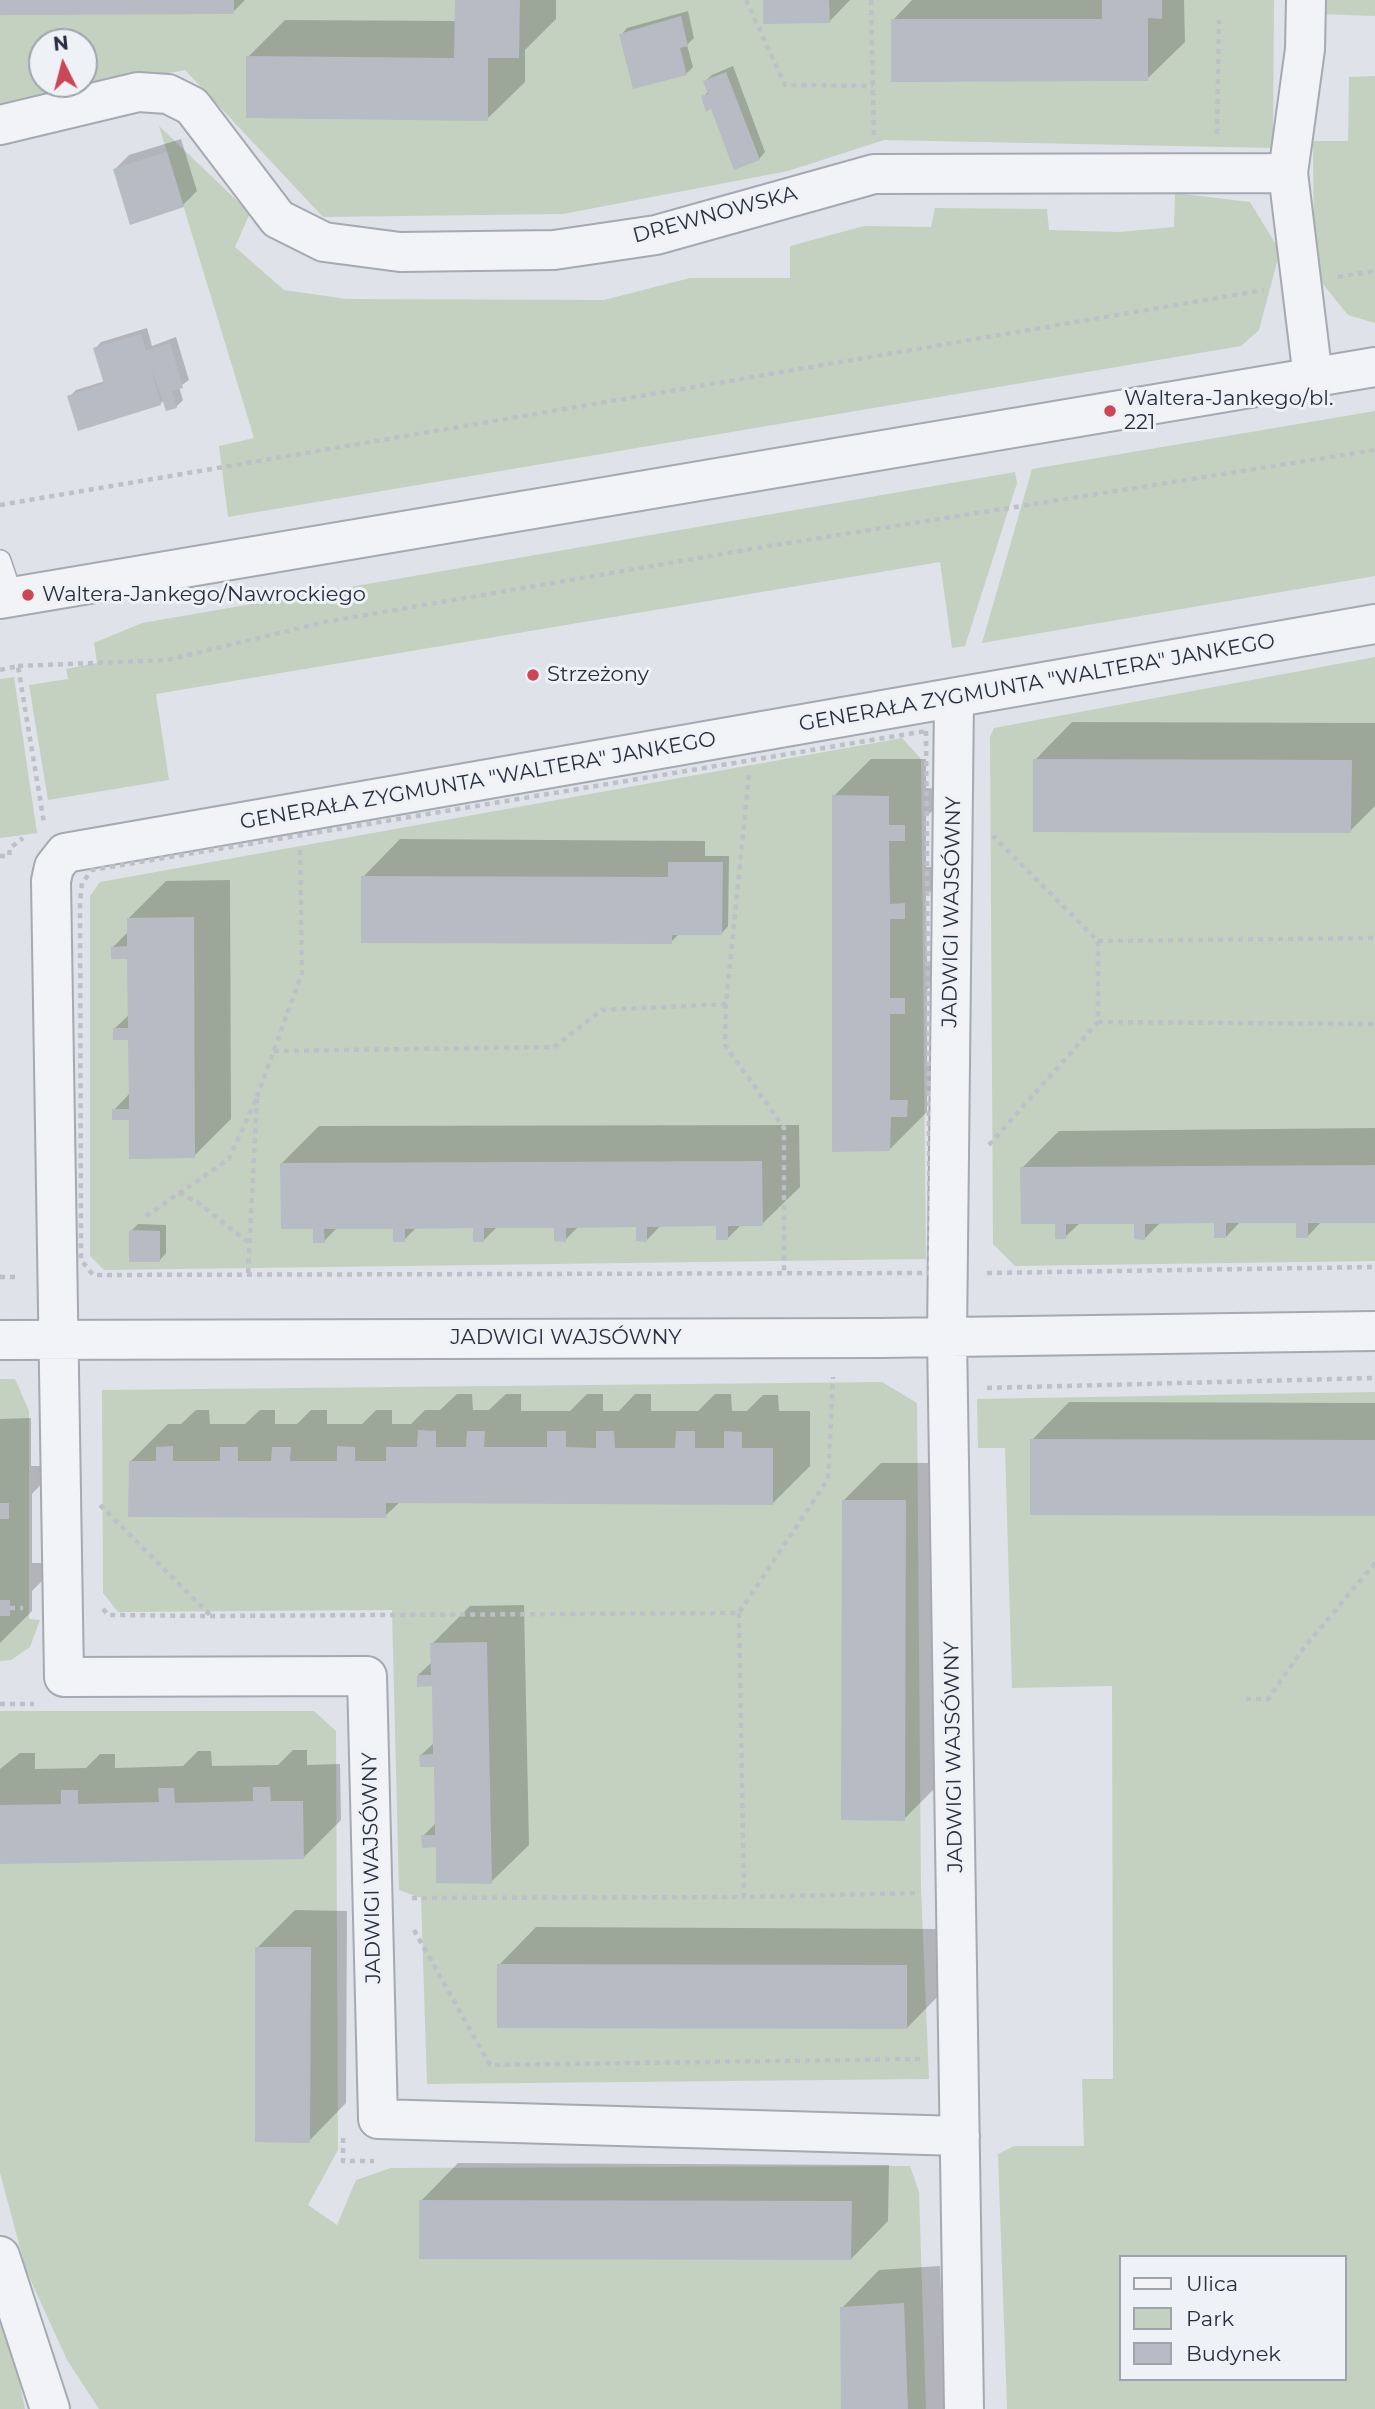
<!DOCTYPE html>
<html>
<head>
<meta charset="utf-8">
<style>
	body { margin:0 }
	#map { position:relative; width:1375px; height:2409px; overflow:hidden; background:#dfe2e8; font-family:Montserrat,sans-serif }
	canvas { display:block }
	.legend { position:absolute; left:1119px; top:2255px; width:228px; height:126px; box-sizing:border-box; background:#eef1f5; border:2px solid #9fa3ac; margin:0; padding:9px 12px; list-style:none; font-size:21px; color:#282f3e }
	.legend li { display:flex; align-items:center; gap:14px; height:35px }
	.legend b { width:35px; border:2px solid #9fa3ac }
	.north { position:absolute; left:28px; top:28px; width:70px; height:70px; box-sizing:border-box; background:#eef1f5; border:2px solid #9fa3ac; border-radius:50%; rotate:354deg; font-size:19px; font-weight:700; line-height:28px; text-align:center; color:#282f3e }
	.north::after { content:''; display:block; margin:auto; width:24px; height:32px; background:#c94756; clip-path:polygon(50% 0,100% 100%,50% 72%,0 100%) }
</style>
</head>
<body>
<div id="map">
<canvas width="1375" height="2409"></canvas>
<ul class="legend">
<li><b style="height:9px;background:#f1f3f6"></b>Ulica</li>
<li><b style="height:19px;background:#c4d1c0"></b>Park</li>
<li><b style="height:19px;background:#b6bbc4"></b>Budynek</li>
</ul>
<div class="north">N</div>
</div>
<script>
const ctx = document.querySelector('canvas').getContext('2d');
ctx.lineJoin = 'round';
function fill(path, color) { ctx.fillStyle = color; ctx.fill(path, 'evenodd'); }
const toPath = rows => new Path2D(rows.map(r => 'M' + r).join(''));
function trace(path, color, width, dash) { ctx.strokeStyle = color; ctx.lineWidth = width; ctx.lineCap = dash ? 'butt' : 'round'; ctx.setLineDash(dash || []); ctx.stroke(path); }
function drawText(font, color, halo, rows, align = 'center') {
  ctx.font = font + ' Montserrat,sans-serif'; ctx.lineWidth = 6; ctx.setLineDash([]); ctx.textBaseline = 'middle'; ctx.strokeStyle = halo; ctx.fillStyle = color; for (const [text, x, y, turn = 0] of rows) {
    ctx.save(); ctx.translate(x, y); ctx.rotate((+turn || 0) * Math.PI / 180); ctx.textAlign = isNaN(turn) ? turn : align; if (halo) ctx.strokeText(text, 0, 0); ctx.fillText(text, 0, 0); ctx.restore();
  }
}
fill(toPath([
	[0,0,1274,0,1273,148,884,140,788,171,563,214,323,217,185,70,0,106],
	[42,42,84,42,84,84,42,84],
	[1318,0,1375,0,1375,16,1319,14],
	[1375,76,1375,323,1348,315,1314,273,1313,141,1348,141,1349,77],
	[159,126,250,213,235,247,284,290,347,299,604,300,690,278,790,278,790,246,864,226,931,227,935,208,1047,209,1049,230,1119,232,1174,227,1175,193,1250,202,1280,251,1259,330,1241,346,228,517,219,446,254,438],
	[1375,411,1375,576,982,643,1032,469],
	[1015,472,1017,483,965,646,952,648,940,562,156,694,169,780,48,800,29,685,68,679,66,669,97,663,94,643,142,623],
	[1375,657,1375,1261,1015,1266,993,1244,990,737,994,728],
	[14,677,37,833,0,838,0,679],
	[902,738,921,759,926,1259,104,1270,90,1256,90,896,100,882],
	[0,1379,15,1379,29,1411,29,1619,40,1620,30,1647,11,1660,0,1661],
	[882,1382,917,1403,921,1888,929,2079,427,2084,421,1898,399,1890,392,1610,118,1612,103,1593,102,1390],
	[1375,1392,1375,2409,1007,2409,998,2154,1014,2146,1084,2146,1082,2079,1113,2079,1112,1686,1012,1688,1005,1448,978,1448,977,1399],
	[1121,2257,1345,2257,1345,2379,1121,2379],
	[0,1711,314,1711,336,1731,338,2150,308,2205,337,2225,356,2180,391,2168,910,2166,919,2192,926,2409,99,2409,67,2360,26,2270,0,2173],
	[0,2319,12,2345,25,2409,0,2409]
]), '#c4d1c0');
fill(toPath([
	[0,0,245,0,233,12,0,13],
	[457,0,556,0,556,19,525,50,525,82,487,119,248,57,285,20,456,21],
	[764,0,850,0,829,22],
	[912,0,1184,0,1185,42,1147,79,893,20],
	[688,11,694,38,687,45,693,67,686,74,621,35,627,28],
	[733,66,765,152,759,159,703,97,709,91,705,81,712,75],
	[181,139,197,191,183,205,115,169,129,155],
	[147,328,152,346,176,337,189,380,179,387,183,400,176,407,164,400,160,404,69,397,76,390,105,381,95,349,101,342],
	[1072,722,1375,723,1375,806,1350,831,1035,760],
	[871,759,926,759,926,788,942,789,942,801,926,817,926,867,942,867,942,880,926,896,927,961,942,961,942,975,927,990,927,1063,944,1063,944,1078,927,1095,927,1112,890,1149,834,796],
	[400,839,705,841,705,856,729,856,728,926,722,933,680,933,671,942,363,877],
	[230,880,231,1119,194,1156,114,1110,130,1093,130,1038,114,1029,130,1014,129,957,113,947,129,931,129,918,166,881],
	[799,1125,800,1187,762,1224,741,1225,727,1239,717,1225,661,1225,647,1240,638,1225,579,1226,565,1240,556,1226,498,1226,484,1240,475,1226,417,1227,404,1240,394,1227,338,1227,324,1241,281,1164,319,1126],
	[1375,1128,1375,1221,1322,1221,1308,1236,1298,1221,1241,1221,1226,1237,1215,1221,1161,1222,1145,1238,1136,1222,1081,1222,1065,1237,1022,1168,1059,1131],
	[138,1224,166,1225,166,1253,160,1260,131,1231],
	[457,1394,472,1394,473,1410,489,1410,506,1394,521,1394,521,1411,570,1411,587,1394,603,1394,603,1411,619,1411,635,1394,651,1394,651,1411,698,1411,715,1394,731,1394,732,1411,747,1411,763,1395,778,1395,779,1411,810,1411,810,1466,773,1503,400,1502,385,1516,130,1462,168,1424,181,1424,196,1410,209,1410,210,1424,245,1424,260,1410,275,1410,275,1424,297,1424,311,1410,327,1410,327,1424,362,1424,376,1410,392,1410,392,1424,411,1424,425,1410,440,1410],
	[1069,1402,1375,1403,1375,1515,1032,1440],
	[31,1418,31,1466,45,1466,45,1480,32,1494,32,1563,46,1563,47,1576,32,1591,32,1611,0,1643,0,1419],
	[881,1463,943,1463,942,1781,904,1819,844,1500],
	[524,1605,529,1845,491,1882,423,1836,437,1822,435,1765,421,1755,435,1742,433,1685,418,1675,433,1661,432,1644,470,1606],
	[293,1750,307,1750,307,1765,340,1764,341,1820,303,1858,0,1862,0,1769,20,1753,35,1753,35,1769,86,1768,100,1754,115,1754,115,1768,183,1766,198,1751,211,1751,212,1766,278,1765],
	[295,1910,347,1911,346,2103,309,2141,257,1948],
	[536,1927,944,1929,944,1990,907,2028,499,1965],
	[458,2163,889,2165,888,2221,851,2259,421,2201],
	[940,2266,946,2409,843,2409,842,2308,879,2270]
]), '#0003');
fill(toPath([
	[0,0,234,0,234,14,0,15],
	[455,0,520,0,519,58,488,58,488,121,246,118,246,56,454,58],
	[763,0,829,0,830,23,763,24],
	[1102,0,1162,0,1162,19,1148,18,1148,81,891,82,891,19,1102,19],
	[681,16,688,46,680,48,687,75,633,89,619,34],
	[726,72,760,160,734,170,711,109,706,112,701,96,708,94,703,81],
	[167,152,184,207,130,225,113,169],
	[141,334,146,351,170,343,183,388,172,391,177,408,166,411,150,363,161,405,78,431,67,396,104,384,93,348],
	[1033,759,1352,760,1351,833,1033,832],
	[832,795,889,796,889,825,905,825,905,841,889,841,890,904,905,903,905,919,890,919,890,998,905,998,905,1014,890,1014,890,1100,908,1100,907,1117,891,1117,890,1151,832,1152],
	[668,862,723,862,722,935,672,935,672,944,361,943,361,876,668,877],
	[194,917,195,1158,129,1159,129,1120,112,1120,112,1109,129,1109,128,1040,113,1040,113,1028,128,1028,127,959,111,959,111,947,127,946,127,918],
	[762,1161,763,1226,728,1226,728,1240,716,1240,716,1226,647,1227,647,1242,636,1241,636,1227,566,1228,566,1242,554,1241,554,1228,484,1228,484,1242,473,1242,473,1228,405,1229,405,1242,393,1242,393,1229,324,1229,325,1243,313,1243,313,1229,281,1229,280,1163],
	[1375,1165,1375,1223,1308,1223,1308,1238,1296,1238,1296,1223,1226,1223,1226,1238,1214,1238,1214,1223,1145,1224,1145,1240,1134,1239,1134,1224,1066,1224,1066,1239,1055,1239,1055,1224,1021,1224,1020,1167],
	[129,1230,160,1231,160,1262,129,1262],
	[418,1430,436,1431,436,1447,466,1447,467,1431,485,1431,484,1447,547,1447,547,1431,566,1431,566,1447,596,1448,596,1431,614,1431,615,1448,675,1448,676,1431,695,1431,695,1448,724,1448,724,1431,742,1432,742,1448,773,1448,773,1505,386,1503,386,1518,128,1517,129,1461,156,1461,156,1447,173,1446,173,1461,220,1461,220,1447,238,1447,238,1461,271,1461,272,1447,291,1447,290,1461,337,1461,337,1446,355,1447,355,1461,386,1461,386,1447,417,1447],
	[1030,1439,1375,1440,1375,1516,1030,1515],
	[842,1500,906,1500,905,1821,841,1820],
	[0,1503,9,1503,9,1519,0,1519],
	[0,1600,10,1600,10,1616,0,1616],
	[487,1642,492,1884,436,1883,436,1847,422,1848,421,1835,435,1835,434,1767,420,1767,419,1755,433,1754,432,1686,417,1687,417,1675,431,1675,430,1643],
	[253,1787,270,1787,271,1801,303,1801,304,1859,0,1864,0,1805,61,1804,61,1790,78,1790,78,1804,159,1802,158,1788,174,1788,175,1803,253,1801],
	[255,1947,311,1947,310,2143,255,2142],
	[497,1964,907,1965,907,2029,497,2028],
	[419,2200,852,2201,851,2260,419,2259],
	[904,2303,908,2409,841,2409,840,2307]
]), '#b6bbc4');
const service = toPath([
	[0,561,12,597]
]);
const minor = toPath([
	[1306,0,1305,49,1288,173,1313,378],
	[0,125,138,92,168,94,192,106,278,219,324,242,400,252,554,250,656,235,874,174,1288,173],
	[954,698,947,1337,964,2409],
	[0,1340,880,1338,1375,1331],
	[960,2136,378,2119,367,1676,64,1677,51,881,54,867,65,853,1375,624],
	[0,2256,50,2409]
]);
const tertiary = toPath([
	[0,599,1375,367]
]);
trace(service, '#a4a9b2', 24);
trace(minor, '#a4a9b2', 42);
trace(tertiary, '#a4a9b2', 42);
trace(toPath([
	[746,0,785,85,873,86],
	[871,0,874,136],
	[1217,134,1219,20],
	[1338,277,1375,271],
	[0,505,1264,290],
	[18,666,167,660,325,622,769,546,1375,450],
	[0,670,18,666,44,823],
	[926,731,930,1273,93,1275,81,1260,80,902,82,883,92,870,926,731],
	[0,856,9,856,10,848,23,838],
	[1098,941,1375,938],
	[726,1004,725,1045,784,1128,784,1274],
	[1098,1022,1375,1024],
	[274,1051,554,1047,602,1010,726,1004,749,774],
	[257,1097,302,973,300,850],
	[989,1145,1098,1022,1098,941,993,836],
	[179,1193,197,1202,249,1243],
	[146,1216,229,1159,257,1097,248,1275],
	[987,1273,1375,1267],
	[0,1277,20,1277],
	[987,1388,1375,1378],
	[100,1505,210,1615],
	[10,1608,23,1608],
	[103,1609,108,1615,211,1616,739,1613,828,1479,833,1377],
	[739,1613,744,1897,919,1893],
	[1246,1699,1268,1699,1303,1649,1375,1563],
	[0,1704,34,1704],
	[412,1898,744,1897],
	[414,1930,490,2065,921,2059],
	[343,2138,343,2161,374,2161]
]), '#bdc0c6', 4.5, [5, 5]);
trace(service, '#f1f3f6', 21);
trace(minor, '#f1f3f6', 38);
trace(tertiary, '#f1f3f6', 38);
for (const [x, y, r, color] of [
	[1110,411,7,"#c94756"],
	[28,595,7,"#c94756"],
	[533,675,7,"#c94756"]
]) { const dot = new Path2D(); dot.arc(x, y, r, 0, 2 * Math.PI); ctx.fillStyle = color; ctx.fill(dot); trace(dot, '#eef1f5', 2.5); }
drawText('21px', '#282f3e', '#eef1f5', [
	["DREWNOWSKA",715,215,-15],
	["GENERAŁA ZYGMUNTA \"WALTERA\" JANKEGO",1037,683,-10],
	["GENERAŁA ZYGMUNTA \"WALTERA\" JANKEGO",478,781,-10],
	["JADWIGI WAJSÓWNY",952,912,-89],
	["JADWIGI WAJSÓWNY",566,1338],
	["JADWIGI WAJSÓWNY",954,1757,-91],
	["JADWIGI WAJSÓWNY",372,1868,-91]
]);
drawText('21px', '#282f3e', '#eef1f5', [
	["Waltera-Jankego/bl.",1124,399],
	["221",1124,423],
	["Waltera-Jankego/Nawrockiego",42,595],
	["Strzeżony",547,675]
], 'left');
</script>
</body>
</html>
